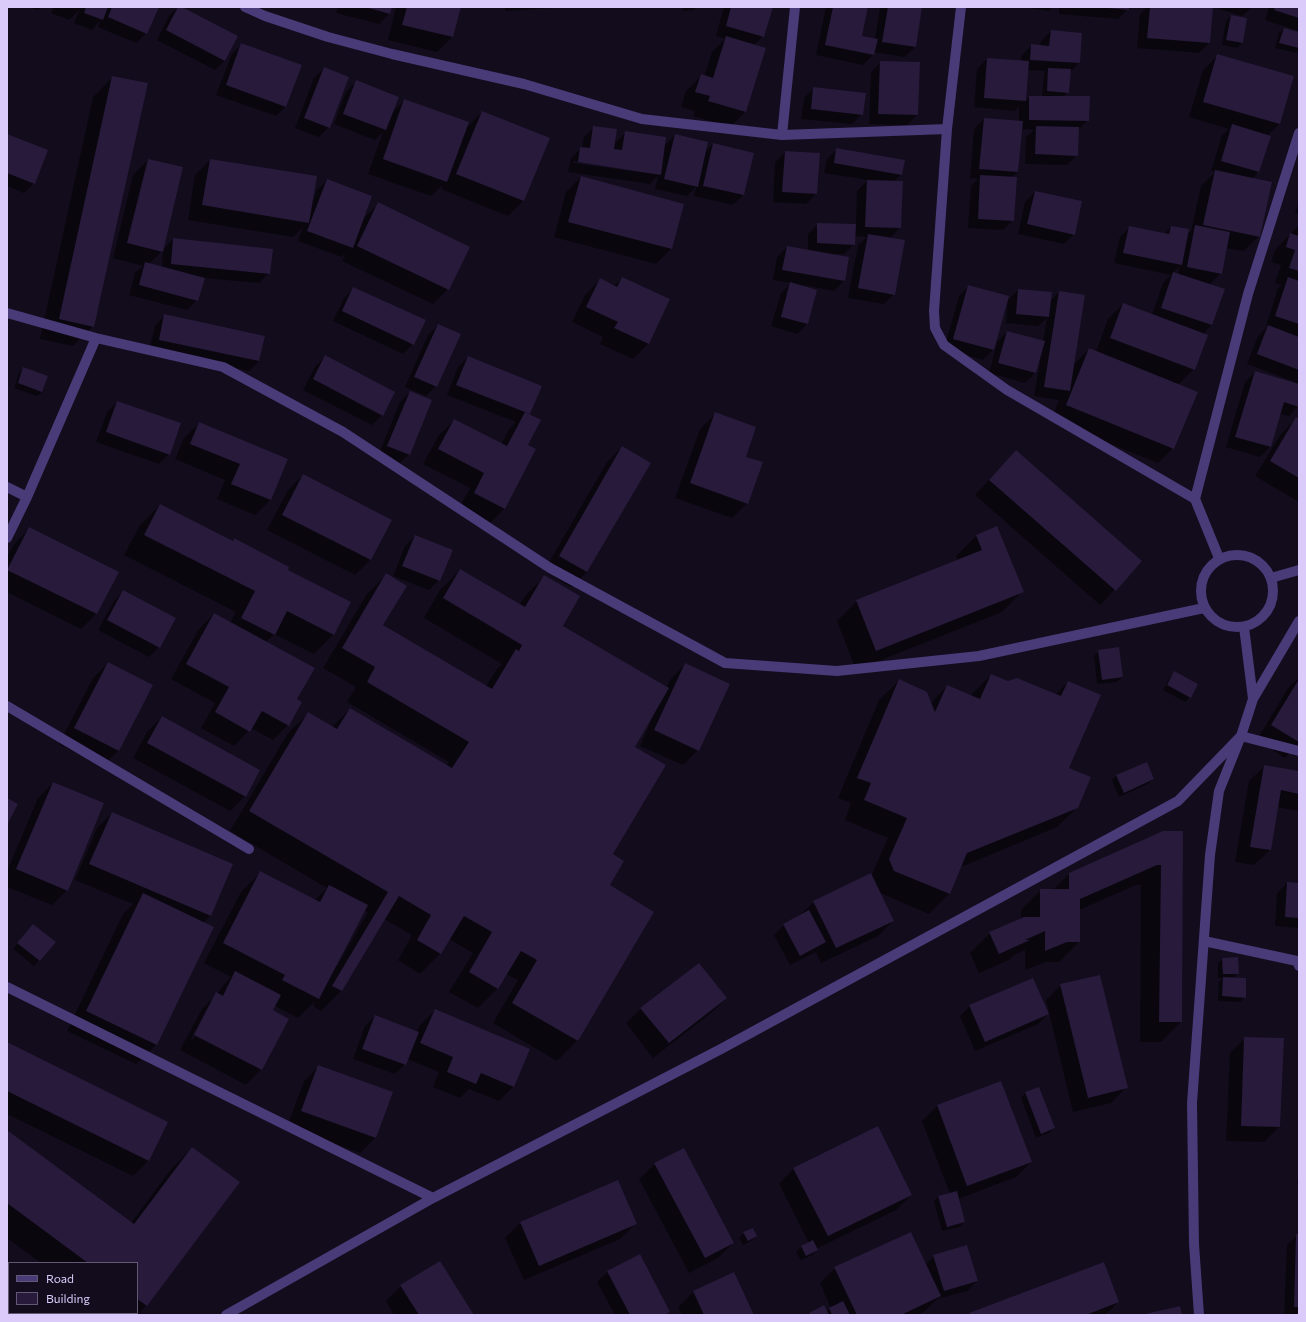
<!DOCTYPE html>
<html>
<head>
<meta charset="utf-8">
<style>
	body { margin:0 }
	#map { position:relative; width:1306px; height:1322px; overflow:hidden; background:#120c1c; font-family:Commissioner,sans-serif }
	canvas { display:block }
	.frame { position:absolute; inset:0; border:8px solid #dacbfb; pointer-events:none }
	.legend { position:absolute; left:8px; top:1262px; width:130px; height:52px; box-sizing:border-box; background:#120c1c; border:1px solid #625875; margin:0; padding:5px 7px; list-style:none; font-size:12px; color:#dacbfb }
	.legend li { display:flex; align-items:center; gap:8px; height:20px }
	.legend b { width:20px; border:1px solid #625875 }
</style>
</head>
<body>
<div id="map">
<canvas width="1306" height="1322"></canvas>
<div class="frame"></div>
<ul class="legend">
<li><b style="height:5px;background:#493a78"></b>Road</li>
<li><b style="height:11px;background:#271a3b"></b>Building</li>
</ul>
</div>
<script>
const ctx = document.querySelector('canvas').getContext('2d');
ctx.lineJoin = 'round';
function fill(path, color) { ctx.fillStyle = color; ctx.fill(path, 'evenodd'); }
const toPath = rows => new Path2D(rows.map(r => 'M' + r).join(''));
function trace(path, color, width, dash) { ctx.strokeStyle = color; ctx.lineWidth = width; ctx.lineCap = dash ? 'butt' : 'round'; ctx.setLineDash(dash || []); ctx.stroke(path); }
fill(toPath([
	[28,7,42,7,38,10],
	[54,7,157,7,146,33,136,43,98,27,101,20,92,30,74,23,80,9,69,20,51,13],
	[179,7,180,7,225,60,215,70,157,40,169,16],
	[338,7,391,7,389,14,379,24,336,13],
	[396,7,460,7,452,37,437,52,388,40],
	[505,7,569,7,505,11],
	[683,7,697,7,693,10,683,11],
	[724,7,772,7,763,36,754,45,765,49,745,112,730,127,693,116,695,111,681,107,686,91,701,76,704,77,712,52,725,39,716,36],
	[826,7,867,7,861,36,875,39,880,7,921,7,915,47,905,57,874,52,873,55,863,65,816,55],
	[1023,7,1053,7,1049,11],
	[1059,7,1128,7,1128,9,1118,19,1059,14],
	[1147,7,1191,7,1212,9,1209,43,1199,53,1137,48,1140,14],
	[1220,7,1252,7,1242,16,1219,9],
	[1269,7,1299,7,1299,51,1297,53,1275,48,1279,33,1284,29,1298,33,1298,31,1265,20],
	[1231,16,1242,43,1237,48,1222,45,1226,21],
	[1051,31,1081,34,1079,63,1070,72,1068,92,1063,97,1088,120,1078,130,1077,155,1067,165,1025,164,1026,137,1034,130,1021,129,1018,172,1011,178,1013,220,1003,230,968,228,971,186,978,179,970,178,974,129,984,119,1019,122,1019,106,1015,111,974,107,977,69,987,59,1021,62,1021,56,1031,46,1040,46,1041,41],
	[1027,70,1046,71,1044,74,1042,97,1029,97,1025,101],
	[242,44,286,106,276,116,216,95,232,54],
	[1218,55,1293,77,1279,124,1267,136,1269,136,1258,172,1252,179,1259,236,1244,251,1226,248,1221,273,1209,285,1224,290,1211,325,1203,334,1194,369,1178,385,1173,448,1158,463,1051,420,1059,400,1034,396,1040,362,1038,362,1035,373,1025,383,989,373,997,342,1007,332,1043,342,1047,318,1038,326,1006,323,1008,300,1018,290,1050,301,1059,292,1073,365,1089,349,1096,352,1108,319,1123,304,1152,315,1163,283,1171,275,1114,263,1120,237,1130,227,1164,234,1171,227,1187,235,1191,231,1201,186,1215,172,1211,171,1222,135,1229,129,1189,117,1203,70],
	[1179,267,1178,274,1173,273],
	[881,62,919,63,917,115,907,125,869,124,871,72],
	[324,68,329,127,319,137,295,128,314,78],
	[113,77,93,326,73,346,40,339,93,97],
	[356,82,393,112,404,100,465,129,482,112,523,201,508,216,441,189,444,184,431,196,368,174,383,132,375,140,334,124,346,92],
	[814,88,862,114,852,124,801,119,804,98],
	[594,127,614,144,626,132,664,146,675,135,704,153,713,144,743,195,733,205,694,196,696,187,687,196,655,189,658,176,650,184,568,172,571,158,581,148,582,148,584,137],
	[573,161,653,172,653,174,573,163],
	[7,135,34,183,24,193,7,186],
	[837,149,901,174,894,182,900,227,889,239,894,294,884,304,848,298,858,245,867,237,855,236,854,244,844,254,837,254,844,281,834,291,803,285,807,324,797,334,771,326,781,293,791,283,773,280,777,257,787,247,808,250,808,234,818,224,856,225,857,191,868,180,824,173,827,159],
	[785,152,816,194,806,204,773,202,775,162],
	[148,160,162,251,173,239,269,273,259,283,204,278,197,300,187,310,129,295,135,273,143,266,113,258,133,175],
	[163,250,162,268,149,264],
	[210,160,312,203,317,190,327,180,363,219,378,204,448,289,433,304,342,261,346,253,342,257,298,241,303,227,293,237,188,220,195,175],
	[581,177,683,205,671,249,656,264,554,237,566,192],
	[1035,192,1074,234,1064,244,1018,234,1025,202],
	[1299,201,1299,214,1295,213],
	[1299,225,1299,405,1289,416,1280,414,1270,447,1260,457,1226,447,1245,382,1255,372,1294,384,1295,382,1247,364,1258,336,1267,327,1266,326,1278,288,1282,285,1275,283,1281,265,1271,262,1275,250],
	[622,278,669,300,648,344,633,359,600,344,603,337,572,322,585,295,600,280,614,286],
	[969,286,1008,297,993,350,983,360,944,349,959,296],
	[354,288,413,344,403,354,333,321,344,298],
	[165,315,259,361,249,371,149,350,155,326],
	[438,325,436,386,426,396,405,387,428,335],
	[325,357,382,415,372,425,303,390,315,367],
	[468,357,530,413,528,414,527,446,535,450,504,509,489,524,459,508,470,488,423,464,439,435,454,420,501,444,510,428,516,422,447,395,458,367],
	[24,368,42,392,37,396,14,388,19,373],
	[410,392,409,454,399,464,378,456,400,402],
	[117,402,169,454,159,464,96,442,107,412],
	[715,414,747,503,732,518,675,498,700,429],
	[1299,418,1299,502,1255,476,1281,434,1296,419,1297,420],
	[199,423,287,460,270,500,255,515,217,499,225,480,175,459,184,438],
	[622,447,650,463,587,572,571,587,544,571,607,462],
	[1016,451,1141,562,1100,605,975,495],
	[303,475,370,560,355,575,267,530,288,490],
	[160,505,232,541,234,539,286,570,334,634,314,654,274,634,266,642,296,700,288,725,273,740,251,728,234,746,201,728,215,703,171,679,199,629,214,614,230,623,236,612,124,555,140,525],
	[996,527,1022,592,1002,612,856,670,837,621,857,601,958,561,956,556,976,536],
	[29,529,96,614,81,629,7,592,7,557,14,544],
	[415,536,439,580,429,590,393,576,405,546],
	[460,570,519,605,525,596,545,576,562,626,667,687,670,680,685,664,698,750,683,765,640,746,654,714,653,713,633,747,611,854,609,886,653,912,577,1041,557,1061,493,1023,518,980,506,974,498,988,478,1008,449,992,473,953,449,939,440,954,420,974,398,960,412,935,384,919,341,991,321,1011,313,1006,315,1001,298,1018,275,1006,272,1011,261,1069,246,1085,180,1050,202,1009,217,994,221,988,231,977,204,963,241,892,261,872,315,900,327,888,230,831,288,733,308,714,332,727,350,709,447,766,449,762,347,702,356,687,323,668,367,594,386,575,382,626,486,687,496,670,502,664,424,618,440,590],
	[364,910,368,912,337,966,335,965],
	[206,1010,208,1010,193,1039,191,1039],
	[124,591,175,618,159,647,149,657,98,630,114,601],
	[1099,651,1122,677,1117,682,1097,684,1094,656],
	[108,663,152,686,118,751,103,766,59,744,93,678],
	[1175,672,1190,697,1185,702,1163,690,1170,677],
	[991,675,1008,683,1055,695,1068,682,1068,769,1078,807,1057,827,961,867,949,894,929,914,880,893,893,921,878,936,821,963,816,952,790,965,774,935,784,925,798,917,814,902,872,874,888,838,845,820,851,803,838,798,879,700,899,681,931,703,947,686,970,696],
	[1299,678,1299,753,1293,749,1285,758,1257,740,1288,688],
	[162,717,245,796,230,811,133,758,147,732],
	[1265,766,1299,772,1299,811,1277,807,1270,850,1254,865,1235,862,1249,781],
	[1116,776,1153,779,1148,784,1119,797,1112,780],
	[53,783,67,890,52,905,7,887,7,871,38,798],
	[112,813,232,864,210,916,203,923,156,1045,136,1064,67,1031,123,914,133,904,75,880,97,828],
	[1164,832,1181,1022,1161,1042,1140,1042,1141,885,1136,885,1079,910,1079,942,1059,962,1046,962,1025,970,1025,950,1014,955,1009,960,979,973,970,953,990,933,1021,919,1021,910,1041,890,1053,890,1069,874],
	[1287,883,1299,884,1299,928,1275,926,1277,893],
	[28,930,54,942,34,966,13,949],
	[1222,959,1238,973,1233,978,1245,997,1240,1002,1218,1001,1219,982,1223,978,1218,978,1218,963],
	[1061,985,1127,1087,1111,1103,1073,1112,1046,1000],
	[726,998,711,1013,653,1058,626,1023,641,1008],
	[970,1006,1048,1014,1038,1024,975,1051,960,1016],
	[435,1010,514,1086,499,1101,469,1089,460,1098,433,1087,439,1072,407,1059,405,1064,395,1074,353,1059,365,1026,375,1016,417,1032,420,1025],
	[1245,1038,1283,1039,1279,1127,1264,1142,1226,1141,1230,1053],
	[7,1043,167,1122,148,1161,133,1176,7,1114],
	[319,1066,392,1092,375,1138,360,1153,287,1127,304,1081],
	[1001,1082,1031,1162,1016,1177,958,1199,964,1222,960,1227,942,1231,934,1201,939,1196,950,1194,922,1121,937,1106],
	[1025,1093,1054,1128,1049,1133,1036,1138,1021,1098],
	[7,1131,131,1223,172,1168,192,1148,238,1182,146,1306,137,1315,112,1315,109,1313,137,1313,137,1263,41,1263,7,1238],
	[684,1149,733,1243,718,1258,689,1273,639,1179,655,1164],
	[794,1168,911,1195,896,1210,816,1249,817,1250,812,1255,801,1260,796,1252,801,1247,809,1243,779,1184],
	[1299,1175,1299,1185,1297,1184],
	[1299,1212,1299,1231,1298,1231],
	[520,1223,635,1224,620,1239,524,1280,505,1238],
	[744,1233,756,1236,751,1241,743,1245,739,1238],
	[1297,1235,1299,1235,1299,1315,1284,1315,1287,1245],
	[639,1255,669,1311,666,1315,615,1315,597,1282,607,1272],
	[934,1256,977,1281,967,1291,937,1299,925,1311,917,1315,808,1315,809,1313,826,1312,831,1308,820,1283,835,1268,925,1265],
	[734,1273,753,1315,682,1315,678,1307,693,1292],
	[401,1286,473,1315,394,1315,386,1301],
	[1118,1302,1105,1315,968,1315,970,1313]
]), '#0007');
fill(toPath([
	[86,7,108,7,103,20,84,13],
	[112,7,159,7,147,34,108,17],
	[178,7,182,7,238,36,225,61,166,30],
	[365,7,392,7,390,14],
	[407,7,461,7,453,37,402,25],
	[731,7,773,7,764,37,726,26],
	[833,7,868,7,862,36,878,39,874,55,825,45],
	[888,7,922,7,916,47,882,42],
	[1108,7,1129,7,1129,10,1108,8],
	[1150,7,1213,8,1210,43,1147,38],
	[1275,7,1299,7,1299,18,1274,10],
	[1231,15,1247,18,1243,43,1226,40],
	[1284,28,1299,32,1299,48,1279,43],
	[1051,30,1082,33,1080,63,1030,60,1031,44,1049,46],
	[726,36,766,48,746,112,708,101,710,96,695,92,701,74,713,78],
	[241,43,302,65,286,107,226,85],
	[1217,54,1294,76,1280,124,1203,102],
	[987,58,1029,61,1026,101,984,98],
	[880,61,920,62,918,115,878,114],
	[324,67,349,77,330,128,304,118],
	[1048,68,1071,69,1069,93,1047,91],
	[112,76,148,83,94,327,59,319],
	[356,80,399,97,386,130,343,114],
	[813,87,866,93,863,115,811,109],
	[1029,96,1090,96,1089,121,1029,120],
	[404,99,469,122,447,182,383,159],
	[482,111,550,138,524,201,456,174],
	[984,118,1023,121,1018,172,979,169],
	[1232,124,1271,136,1259,172,1221,161],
	[593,126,617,129,614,149,622,150,625,131,666,137,661,175,578,162,580,147,590,148],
	[1036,126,1079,127,1078,156,1035,154],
	[7,134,48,150,35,184,7,173],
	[675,134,708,142,698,187,664,179],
	[713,143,754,153,744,195,703,186],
	[836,148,905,160,902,175,834,163],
	[785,151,820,153,817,194,782,192],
	[148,159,183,167,163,252,127,243],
	[210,159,317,176,309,223,202,205],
	[1215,170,1272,182,1260,237,1203,225],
	[980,175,1017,177,1014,221,978,219],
	[581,176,684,204,672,249,568,222],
	[327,179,372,196,353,248,307,231],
	[867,180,903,181,901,228,865,227],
	[1035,191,1082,201,1075,235,1027,224],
	[378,202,470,247,449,290,357,246],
	[817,223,856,224,855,245,817,243],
	[1195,225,1230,232,1222,274,1187,267],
	[1129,226,1169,234,1171,226,1189,229,1182,265,1123,253],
	[1290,233,1299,236,1299,271,1289,268,1295,250,1286,247],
	[868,234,905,240,895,295,858,288],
	[173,238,273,249,270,274,171,264],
	[787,246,849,257,845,281,782,270],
	[145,262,205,278,198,301,139,285],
	[1173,272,1225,289,1212,325,1161,308],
	[622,277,670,299,649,344,614,328,618,322,586,307,600,278,617,287],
	[1288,277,1299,281,1299,324,1275,316],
	[790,282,817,290,808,324,781,317],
	[968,285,1009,296,994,350,953,339],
	[353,287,426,320,414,345,342,311],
	[1018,289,1052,292,1049,317,1016,314],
	[1059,291,1085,295,1070,391,1044,387],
	[1123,303,1208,335,1195,370,1110,338],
	[164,314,265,336,259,361,159,340],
	[438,324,461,334,437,387,414,377],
	[1268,325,1299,337,1299,370,1257,354],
	[1007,331,1045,341,1036,373,998,363],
	[1089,348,1198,392,1174,449,1066,405],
	[325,355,395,392,383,416,313,379],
	[468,356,542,386,530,414,456,385],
	[23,367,48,376,42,392,18,383],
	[1255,371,1299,384,1299,407,1284,402,1271,447,1235,437],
	[410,391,432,400,410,455,387,446],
	[117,401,181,423,170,455,106,432],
	[525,412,541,420,528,445,536,449,505,509,474,493,484,473,438,449,454,419,507,446],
	[715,412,756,427,746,457,763,462,748,504,690,483],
	[1296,417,1299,419,1299,478,1270,461],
	[199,422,288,459,271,500,231,484,240,464,190,444],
	[622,446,651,463,587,572,559,556],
	[1016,450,1142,561,1116,591,989,480],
	[303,474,392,520,371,560,282,515],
	[160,504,233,541,234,538,289,567,288,570,351,602,334,635,287,611,275,635,241,618,255,591,144,535],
	[997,526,1024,592,876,651,856,600,982,550,976,535],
	[29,527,119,572,97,614,7,570],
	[415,535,453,550,440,581,402,566],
	[460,569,525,607,544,575,580,596,563,626,669,688,635,747,666,765,613,854,624,861,610,885,654,912,578,1041,512,1003,537,960,521,951,498,989,469,972,492,932,464,916,441,954,417,940,431,915,399,896,342,991,332,986,388,892,249,811,308,712,337,729,350,708,452,768,469,742,367,682,375,667,342,648,386,573,407,586,383,625,492,689,516,649,519,651,522,645,443,598],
	[123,590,176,618,160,648,107,620],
	[214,613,315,668,297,699,302,702,289,726,262,711,250,732,215,712,229,687,186,664],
	[1119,647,1123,677,1102,680,1098,650],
	[108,662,153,685,119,751,74,728],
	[685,663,730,684,699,751,654,730],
	[1174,671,1198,684,1191,698,1167,685],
	[991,674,1008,681,1017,678,1061,696,1068,681,1101,695,1069,768,1091,777,1078,808,967,853,950,894,894,871,889,859,907,818,864,800,871,783,857,778,899,679,927,692,935,712,947,685,980,699],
	[1299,679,1299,742,1271,725],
	[162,716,260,770,246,797,147,743],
	[1147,762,1154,779,1124,793,1116,775],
	[1264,765,1299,771,1299,794,1281,790,1271,850,1250,847],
	[53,782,104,803,68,891,16,869],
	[7,798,18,804,7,825],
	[112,812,233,864,211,916,89,864],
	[1163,831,1183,831,1182,1022,1159,1022,1161,865,1157,865,1080,899,1080,942,1067,942,1045,951,1045,931,1025,940,1030,940,999,954,989,932,1024,917,1040,917,1040,889,1069,889,1069,873],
	[260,871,320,902,329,885,368,905,319,999,282,980,285,975,223,943],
	[871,873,894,921,836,948,813,901],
	[1287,882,1299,883,1299,918,1285,917],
	[143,893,214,927,157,1045,86,1011],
	[809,910,826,942,800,956,783,924],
	[33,924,56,942,40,961,17,943],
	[1238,957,1239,974,1223,974,1222,958],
	[699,963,727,998,669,1043,640,1008],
	[235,971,281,995,273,1010,289,1019,262,1070,194,1035,216,992,223,996],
	[1100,975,1128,1088,1088,1098,1060,984],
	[1223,977,1246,978,1246,998,1222,996],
	[1033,978,1049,1014,985,1042,969,1005],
	[435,1009,530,1049,514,1087,481,1073,476,1084,447,1072,453,1057,420,1043],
	[375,1015,419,1032,406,1065,362,1049],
	[1244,1037,1284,1038,1280,1127,1241,1126],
	[7,1042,168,1122,149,1161,7,1091],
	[318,1065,393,1092,376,1138,301,1111],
	[1001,1081,1032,1162,967,1186,937,1105],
	[1039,1087,1055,1128,1041,1134,1025,1092],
	[878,1126,912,1195,828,1236,793,1168],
	[7,1130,134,1224,192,1147,240,1182,147,1306,137,1299,137,1263,88,1263,7,1203],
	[684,1148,734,1243,705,1258,654,1163],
	[618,1180,637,1224,539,1266,520,1222],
	[957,1191,965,1222,947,1227,938,1196],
	[753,1228,757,1236,748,1241,743,1232],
	[911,1232,941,1296,901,1315,857,1315,834,1267],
	[1296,1234,1299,1234,1299,1307,1294,1307],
	[813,1240,818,1250,806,1256,801,1246],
	[967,1245,978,1281,944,1291,933,1255],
	[640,1254,670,1312,664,1315,630,1315,607,1271],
	[440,1261,474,1315,419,1315,400,1285],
	[1104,1262,1119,1302,1086,1315,970,1315,969,1313],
	[734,1272,754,1315,704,1315,693,1291],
	[843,1301,850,1315,832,1315,829,1308],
	[824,1305,829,1315,810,1315,809,1313],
	[1180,1306,1182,1315,1146,1315,1145,1314]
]), '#271a3b');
trace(toPath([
	[245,7,265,16,328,37,392,54,524,84,642,119,782,135,947,129],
	[961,7,947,129,934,311,935,328,944,345,1007,390,1195,499],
	[782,135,795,7],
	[7,313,96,338,223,367,343,432,550,568,725,663,837,671,979,656,1204,608],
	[7,487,27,497],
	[7,538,27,497,96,338],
	'1201 591a36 36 0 1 1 72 0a36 36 0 1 1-72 0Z',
	[1219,558,1195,499,1248,294,1299,133],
	[1271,578,1299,570],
	[1244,627,1253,699],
	[7,706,249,849],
	[1241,736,1299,751],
	[1204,941,1297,961,1299,966],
	[7,987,433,1198],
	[226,1315,433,1198,721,1049,1178,801,1241,736],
	[1199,1315,1194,1244,1192,1103,1210,855,1219,791,1241,736,1253,699,1299,621]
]), '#493a78', 10);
</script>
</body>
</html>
